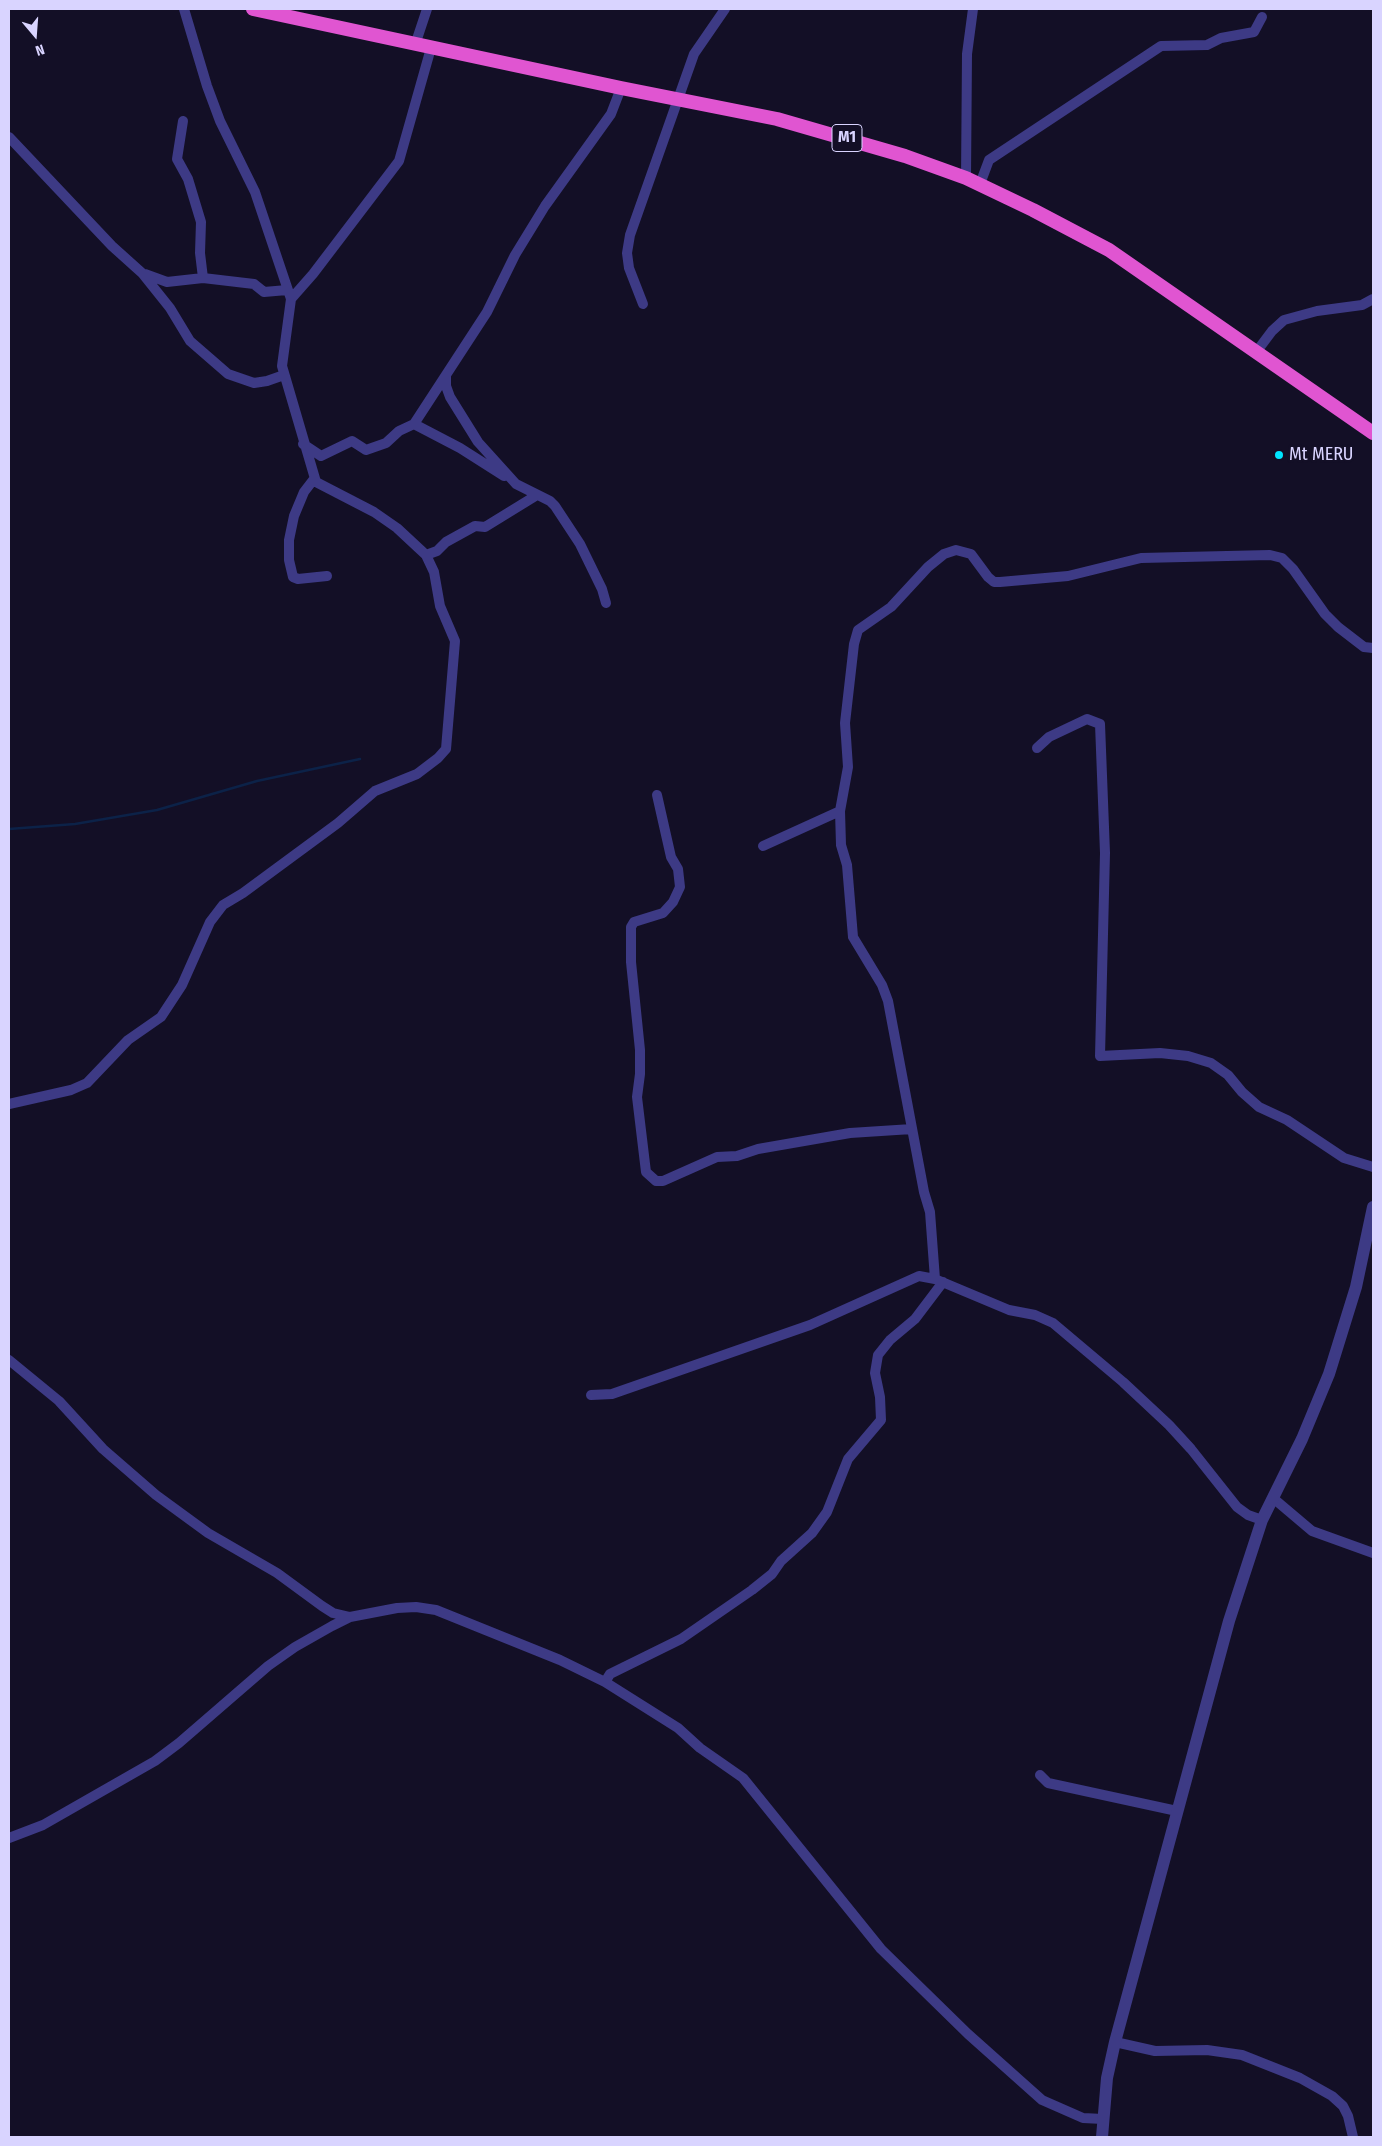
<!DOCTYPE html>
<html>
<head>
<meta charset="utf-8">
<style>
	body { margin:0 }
	#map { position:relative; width:1382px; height:2146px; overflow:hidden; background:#130f26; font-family:"Fira Sans Condensed",sans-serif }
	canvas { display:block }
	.frame { position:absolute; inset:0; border:10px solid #d9d4ff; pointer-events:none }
	.north { position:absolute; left:10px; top:10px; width:50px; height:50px; -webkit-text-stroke:4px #130f26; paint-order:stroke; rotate:162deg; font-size:14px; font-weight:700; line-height:20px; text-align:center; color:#d9d4ff }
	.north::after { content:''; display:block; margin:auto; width:18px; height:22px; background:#d9d4ff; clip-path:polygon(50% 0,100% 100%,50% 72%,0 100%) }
</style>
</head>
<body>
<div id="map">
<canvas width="1382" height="2146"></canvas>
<div class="frame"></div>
<div class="north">N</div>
</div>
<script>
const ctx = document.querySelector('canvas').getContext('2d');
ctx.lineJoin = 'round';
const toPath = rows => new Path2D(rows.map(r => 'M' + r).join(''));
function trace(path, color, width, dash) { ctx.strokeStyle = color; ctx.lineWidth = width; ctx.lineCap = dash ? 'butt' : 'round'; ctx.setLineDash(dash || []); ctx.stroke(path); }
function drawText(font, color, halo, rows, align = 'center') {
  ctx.font = font + ' "Fira Sans Condensed",sans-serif'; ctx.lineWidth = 5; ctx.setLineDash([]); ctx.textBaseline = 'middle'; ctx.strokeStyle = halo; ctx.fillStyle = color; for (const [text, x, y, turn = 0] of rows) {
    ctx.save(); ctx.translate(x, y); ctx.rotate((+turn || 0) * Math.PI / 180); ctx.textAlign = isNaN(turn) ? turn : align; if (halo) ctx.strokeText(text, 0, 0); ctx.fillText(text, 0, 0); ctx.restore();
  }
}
trace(toPath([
	[9,829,75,824,157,810,257,781,360,759]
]), '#0c2248', 2.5);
trace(toPath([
	[184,9,207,86,220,121,255,192,291,299],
	[415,45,427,9],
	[183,121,177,159,188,179,201,222,200,253,203,278],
	[9,137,112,246,142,273,170,308,190,341,228,374,254,383,267,381,284,375],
	[966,178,967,54,973,9],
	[980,184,989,160,1161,46,1207,45,1221,38,1254,32,1262,17],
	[145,274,167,282,203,278,254,284,264,292,287,290],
	[643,304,629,268,627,253,630,235,694,54,725,9],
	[1257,351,1272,331,1284,320,1317,311,1362,305,1373,299],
	[446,375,446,386,450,397,478,442,516,484,550,501,555,506,580,544,602,589,606,603],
	[414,424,460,448,504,476],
	[303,444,321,456,352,441,366,450,386,443,399,431,414,424,487,312,515,255,545,206,611,114,621,88],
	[314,479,304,492,294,516,289,540,289,560,293,577,298,579,327,576],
	[426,555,437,551,446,542,475,526,485,527,537,495],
	[1037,748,1049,737,1087,719,1100,724,1105,853,1100,1056,1160,1053,1188,1056,1211,1063,1228,1075,1242,1092,1259,1107,1287,1120,1344,1158,1373,1167],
	[657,795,671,857,678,869,680,887,673,902,663,913,634,922,631,927,631,962,640,1050,640,1074,637,1097,646,1172,656,1181,663,1181,717,1157,737,1156,758,1149,850,1133,912,1129],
	[763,846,840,811],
	[9,1104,71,1090,87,1083,128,1040,161,1017,182,985,210,922,223,905,243,893,338,823,375,791,417,774,438,758,446,749,455,641,440,606,434,572,426,555,397,528,374,512,316,482,282,366,291,299,313,274,399,161,431,48],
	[935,1279,930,1212,924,1192,888,1001,882,985,853,937,847,865,841,845,840,811,848,767,845,723,854,644,858,630,891,607,928,567,944,554,956,550,971,554,988,577,994,582,1000,582,1068,576,1141,558,1270,555,1282,558,1293,569,1325,614,1338,627,1364,647,1373,648],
	[9,1360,59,1401,103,1449,156,1495,208,1533,277,1573,322,1606,333,1613,350,1617],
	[591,1395,612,1394,810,1325,919,1276,935,1279,1009,1310,1035,1315,1053,1323,1123,1382,1169,1425,1191,1449,1237,1507,1248,1515,1262,1520],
	[1273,1498,1312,1531,1373,1553],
	[605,1682,610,1674,681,1639,752,1590,772,1574,781,1561,812,1533,827,1512,848,1459,881,1420,880,1397,875,1373,878,1355,890,1340,915,1319,943,1282],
	[1040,1775,1048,1783,1177,1811],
	[9,1838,43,1825,155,1761,179,1743,268,1666,295,1647,332,1626,350,1617,397,1608,416,1607,436,1610,560,1660,605,1682,678,1728,700,1748,743,1778,881,1949,968,2034,1042,2100,1083,2118,1103,2119],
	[1115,2042,1155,2051,1207,2050,1242,2055,1300,2078,1332,2096,1343,2106,1348,2116,1353,2137]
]), '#3d3a85', 10);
trace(toPath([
	[1102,2137,1107,2078,1115,2042,1229,1621,1262,1520,1302,1439,1329,1374,1356,1287,1373,1207]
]), '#3d3a85', 12);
trace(toPath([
	[253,9,621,88,777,119,905,156,966,178,1033,210,1109,250,1373,433]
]), '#e055d1', 14);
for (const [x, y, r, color] of [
	[1279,455,5,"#00e5ff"]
]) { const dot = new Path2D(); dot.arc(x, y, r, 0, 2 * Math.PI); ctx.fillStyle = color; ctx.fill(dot); trace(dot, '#130f26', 2); }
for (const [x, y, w] of [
	[847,138,30]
]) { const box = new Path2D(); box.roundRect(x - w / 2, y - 13.5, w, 27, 4); ctx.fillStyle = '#130f26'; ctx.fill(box); trace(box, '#d9d4ff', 1); }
drawText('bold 16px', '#d9d4ff', null, [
	["M1",847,138]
]);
drawText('18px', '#d9d4ff', '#130f26', [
	["Mt MERU",1289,455]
], 'left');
</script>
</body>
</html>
